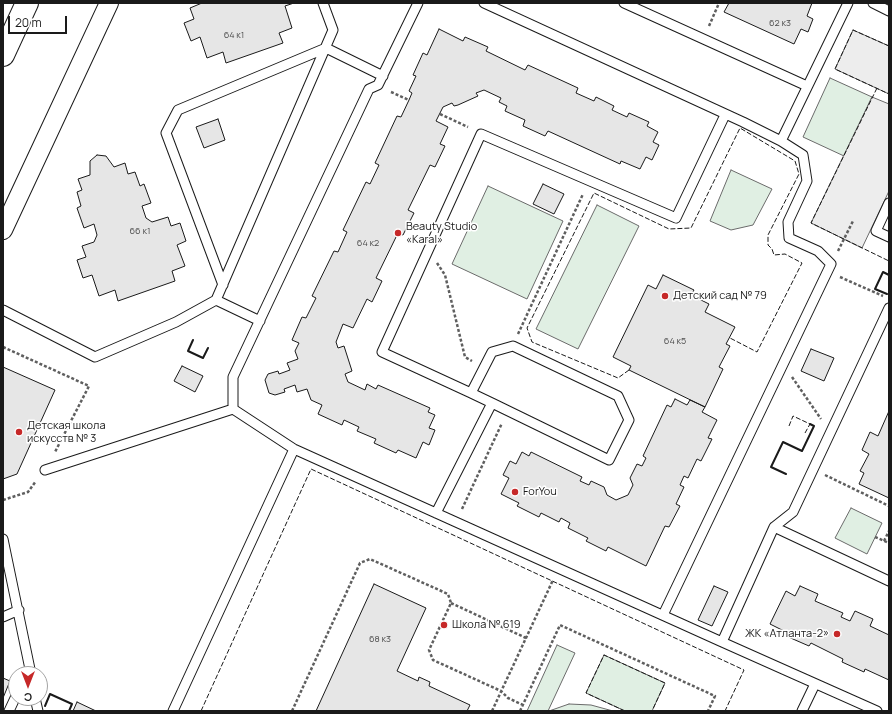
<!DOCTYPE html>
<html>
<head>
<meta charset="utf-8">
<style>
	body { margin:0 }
	#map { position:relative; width:892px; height:714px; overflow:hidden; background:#fff; font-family:Manrope,sans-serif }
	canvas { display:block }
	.frame { position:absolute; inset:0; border:4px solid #1a1a1a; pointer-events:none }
	.north { position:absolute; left:8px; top:666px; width:40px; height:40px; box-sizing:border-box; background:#fff; border:1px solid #a3a3a3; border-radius:50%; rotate:180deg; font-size:11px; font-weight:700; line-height:16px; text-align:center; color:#1a1a1a }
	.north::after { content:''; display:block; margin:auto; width:14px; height:18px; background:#c62828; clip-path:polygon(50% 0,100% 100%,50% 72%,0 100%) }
	.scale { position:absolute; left:8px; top:16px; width:59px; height:18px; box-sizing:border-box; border:2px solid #1a1a1a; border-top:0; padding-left:5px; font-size:12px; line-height:14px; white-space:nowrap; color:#1a1a1a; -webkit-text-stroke:3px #fff; paint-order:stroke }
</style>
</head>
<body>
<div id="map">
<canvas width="892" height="714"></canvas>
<div class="frame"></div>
<div class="north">С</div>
<div class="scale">20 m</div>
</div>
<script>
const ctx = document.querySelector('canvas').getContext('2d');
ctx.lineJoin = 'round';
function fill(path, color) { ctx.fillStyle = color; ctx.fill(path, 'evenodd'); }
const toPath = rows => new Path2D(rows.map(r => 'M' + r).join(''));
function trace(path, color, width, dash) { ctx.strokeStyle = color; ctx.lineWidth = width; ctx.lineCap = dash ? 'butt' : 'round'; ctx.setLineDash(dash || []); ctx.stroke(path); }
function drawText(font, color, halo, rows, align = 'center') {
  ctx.font = font + ' Manrope,sans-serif'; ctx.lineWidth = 3; ctx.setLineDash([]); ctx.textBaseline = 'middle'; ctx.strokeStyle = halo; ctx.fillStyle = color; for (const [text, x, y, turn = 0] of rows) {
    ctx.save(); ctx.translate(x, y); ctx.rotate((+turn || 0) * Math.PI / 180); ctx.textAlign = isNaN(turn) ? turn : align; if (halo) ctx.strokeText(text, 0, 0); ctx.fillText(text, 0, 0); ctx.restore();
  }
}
const green = toPath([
	[830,78,872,97,844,156,803,137,830,78],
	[731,170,772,189,753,225,731,230,710,221,731,170],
	[488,186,563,221,527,299,452,264,488,186],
	[597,205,639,226,578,349,536,329,597,205],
	[851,508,882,523,867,554,835,538,851,508],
	[557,645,575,653,548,711,527,711,557,645],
	[604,655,665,683,652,711,625,711,586,693,604,655],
	[569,704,591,705,613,711,549,711,569,704]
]);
fill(green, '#e0efe3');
trace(green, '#6a6a6a', 1);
const parking = toPath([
	[853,30,889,46,889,94,835,69,853,30],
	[872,97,889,104,889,191,862,248,811,223,872,97]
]);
fill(parking, '#ededed');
trace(parking, '#6a6a6a', 1);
const building = toPath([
	[202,3,294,3,285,6,292,28,279,33,283,43,226,63,223,52,207,58,200,37,191,41,184,23,194,19,190,8,202,3],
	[729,3,812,3,807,16,813,19,808,32,801,29,794,44,724,12,729,3],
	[439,29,463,41,465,37,488,47,486,51,525,70,528,65,578,88,576,93,594,101,596,97,614,106,612,110,627,117,629,113,649,122,647,126,658,132,653,142,659,145,652,160,646,157,640,169,621,161,620,164,548,131,545,136,523,126,525,120,505,111,507,106,499,102,501,98,484,90,476,93,478,96,458,105,454,106,452,103,443,107,436,121,448,127,440,144,445,146,435,167,430,165,408,210,414,213,403,235,398,233,376,278,382,281,372,302,367,299,353,328,343,324,336,342,338,348,344,346,352,371,345,374,348,382,365,390,367,384,376,389,378,385,430,408,428,412,435,415,429,428,435,430,429,445,423,442,416,458,398,450,396,453,374,443,376,439,357,431,359,427,344,420,342,425,318,414,322,405,311,400,307,389,297,392,295,385,284,389,285,392,275,395,269,393,265,380,268,374,278,371,279,374,290,370,287,363,298,359,295,351,299,343,292,340,302,317,306,318,316,298,312,296,334,251,338,252,347,232,343,230,366,182,370,184,379,165,375,163,397,116,401,117,409,100,412,93,409,91,416,76,413,75,423,53,427,55,439,29],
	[218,119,225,140,204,148,196,127,218,119],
	[97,155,106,156,114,167,125,163,128,174,135,172,140,186,144,184,151,203,142,206,146,218,152,222,168,217,171,226,180,223,186,241,177,245,185,266,172,271,175,281,118,301,115,290,99,296,92,275,83,278,77,260,86,257,82,246,94,242,97,235,94,224,84,228,77,208,81,206,77,192,82,190,78,179,90,175,90,161,97,155],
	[543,184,564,194,554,214,533,204,543,184],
	[663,275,694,290,691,295,709,304,705,312,735,327,726,344,730,346,719,367,723,369,705,407,629,370,631,366,613,357,648,285,656,289,663,275],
	[811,349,834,358,824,381,801,371,811,349],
	[182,366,203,376,195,392,174,381,182,366],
	[3,367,55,390,17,474,3,479,3,367],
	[675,399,687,405,690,400,705,407,702,412,717,420,708,438,712,439,701,461,697,459,688,478,684,476,680,485,684,487,676,504,680,506,669,527,665,526,646,566,608,547,606,551,586,541,588,538,568,528,570,523,561,518,559,522,541,513,539,517,517,506,519,503,501,494,509,478,503,475,510,461,516,464,522,452,529,456,531,452,582,477,580,481,589,485,591,481,604,487,607,495,616,500,628,495,633,485,630,478,637,464,642,466,646,458,643,456,667,405,671,407,675,399],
	[889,411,889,498,859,484,864,473,860,471,869,454,862,450,870,432,878,436,889,411],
	[374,584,426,608,397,671,418,681,419,677,430,682,429,686,470,705,467,711,316,711,374,584],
	[714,586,728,592,712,626,698,620,714,586],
	[800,586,818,594,815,601,843,613,841,617,850,621,855,611,873,619,870,626,889,635,889,680,865,669,864,672,842,662,843,659,811,643,809,646,786,636,788,633,770,624,786,591,795,596,800,586],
	[3,678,10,681,3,698,3,678],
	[77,702,96,711,73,711,77,702]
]);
fill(building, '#e6e6e6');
trace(building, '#1a1a1a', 1);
const service = toPath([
	[484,3,743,122,781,141,803,155,807,181,788,222,789,238,818,251,831,264,663,615],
	[624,3,807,86],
	[873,3,889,11],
	[781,141,848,3],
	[889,203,876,231,889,237],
	[223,285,166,133,178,110,326,48,383,76],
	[216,300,333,30,323,3],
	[3,310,95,357,176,322,216,300,260,321],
	[471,393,382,352,481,134,676,218,725,115],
	[233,409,294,449,722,642],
	[45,470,233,409,233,377,369,89,378,85,418,3],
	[436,513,492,403,609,460,629,420,618,396,513,346,492,352,471,393,492,403],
	[774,527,889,581],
	[3,539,31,674],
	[3,617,19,610],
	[35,698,38,711],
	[9,711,16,696],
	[173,711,294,449],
	[802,711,815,684],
	[877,711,722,642,774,527,793,512,889,308]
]);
const minor = toPath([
	[3,230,109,3]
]);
const tertiary = toPath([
	[3,55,27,3]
]);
trace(service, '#1a1a1a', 11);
trace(minor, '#1a1a1a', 20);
trace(tertiary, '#1a1a1a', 24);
trace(toPath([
	[709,26,719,3],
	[391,92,409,100],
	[440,114,468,127],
	[838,251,853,221],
	[437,263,445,275,465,357,472,361],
	[840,277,883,296],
	[518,334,583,194],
	[3,347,89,386,55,452],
	[792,377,821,419],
	[825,475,889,506],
	[3,500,28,492,36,481],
	[462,509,502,423],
	[875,537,889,543],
	[884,541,889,531],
	[451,603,526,638],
	[292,711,360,563,370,559,448,594,451,603,429,650,433,660,501,691,508,698,523,705],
	[492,711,553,580],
	[520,711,560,625,715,696,708,711]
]), '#5f5f5f', 2.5, [3, 2]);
trace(service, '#fff', 9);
trace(minor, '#fff', 18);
trace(tertiary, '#fff', 22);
trace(toPath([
	[889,46,853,30,835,69,889,94],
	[877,88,811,223,889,261],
	[629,370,618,378,532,342,527,328,594,193,669,229,691,228,740,128,795,161,799,174,768,235,768,245,772,249,774,255,785,254,802,263,757,352,730,338],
	[789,426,793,416,810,424,805,433],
	[201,711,311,469,744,670,725,711],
	[625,711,586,693,604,655,665,683,652,711]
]), '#1a1a1a', 1, [5, 2]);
trace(toPath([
	[887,294,875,289,883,272,889,275],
	[193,340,188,351,203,358,208,348],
	[786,474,771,467,783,442,802,451,814,426,810,424],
	[45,706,50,694,72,704,69,711]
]), '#1a1a1a', 2);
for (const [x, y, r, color] of [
	[398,233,4,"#c62828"],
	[665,296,4,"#c62828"],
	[19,432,4,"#c62828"],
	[515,492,4,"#c62828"],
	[444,625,4,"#c62828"],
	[837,634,4,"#c62828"]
]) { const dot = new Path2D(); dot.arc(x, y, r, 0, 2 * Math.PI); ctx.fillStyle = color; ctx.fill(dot); trace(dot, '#fff', 1.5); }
drawText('9px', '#4d4d4d', null, [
	["62 к3",780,23],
	["64 к1",234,35],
	["66 к1",140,231],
	["64 к2",368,243],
	["64 к5",675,341],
	["68 к3",380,639]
]);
drawText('11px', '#1a1a1a', '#fff', [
	["Beauty Studio",406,227],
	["«Karal»",406,240],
	["Детский сад № 79",673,296],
	["Детская школа",27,426],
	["искусств № 3",27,439],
	["ForYou",523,492],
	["Школа № 619",452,625],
	["ЖК «Атланта-2»",829,634,"right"]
], 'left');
</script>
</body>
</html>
